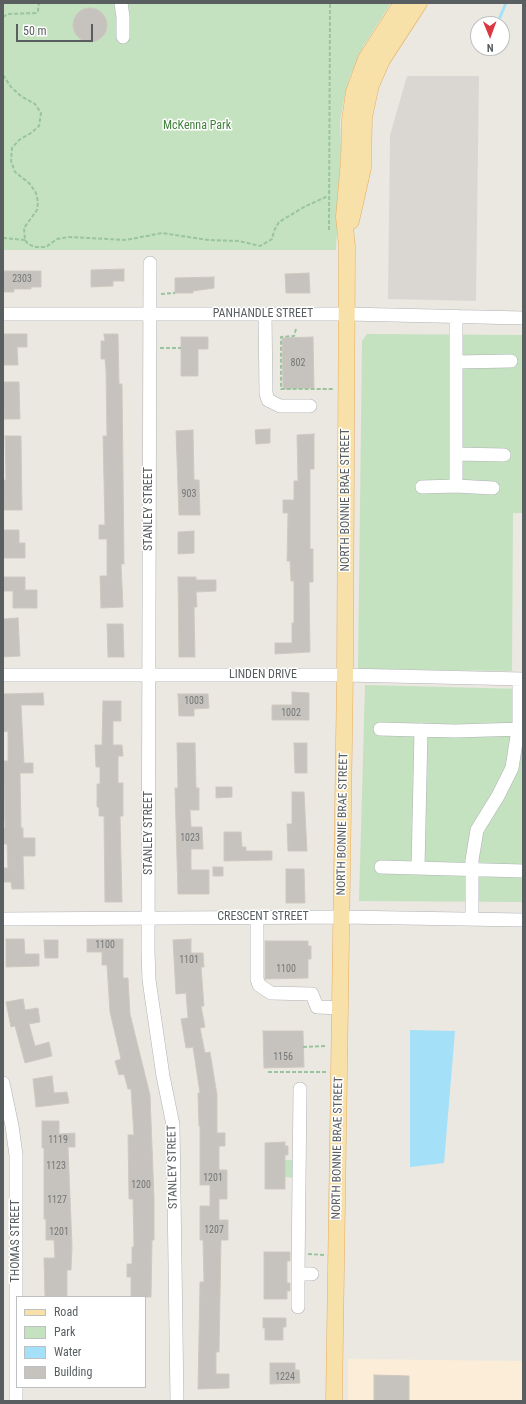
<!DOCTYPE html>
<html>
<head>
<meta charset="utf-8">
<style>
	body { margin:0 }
	#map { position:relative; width:526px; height:1404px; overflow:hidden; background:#ebe8e1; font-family:"Roboto Condensed",sans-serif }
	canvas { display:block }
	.frame { position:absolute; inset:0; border:4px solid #595e61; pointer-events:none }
	.legend { position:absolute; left:16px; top:1296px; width:130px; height:92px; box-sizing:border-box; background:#fff; border:1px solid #bdbfc0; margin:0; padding:5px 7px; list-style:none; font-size:12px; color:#595e61 }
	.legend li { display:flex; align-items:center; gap:8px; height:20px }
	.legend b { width:20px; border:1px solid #bdbfc0 }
	.north { position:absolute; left:470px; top:16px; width:40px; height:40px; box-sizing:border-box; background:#fff; border:1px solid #bdbfc0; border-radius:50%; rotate:179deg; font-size:11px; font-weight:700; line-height:16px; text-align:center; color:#595e61 }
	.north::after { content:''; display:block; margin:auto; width:14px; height:18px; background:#db3742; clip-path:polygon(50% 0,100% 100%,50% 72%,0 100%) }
	.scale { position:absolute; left:16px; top:24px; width:77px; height:18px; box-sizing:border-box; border:2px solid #595e61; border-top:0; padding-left:5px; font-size:12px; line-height:14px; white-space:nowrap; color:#595e61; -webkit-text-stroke:3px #fff; paint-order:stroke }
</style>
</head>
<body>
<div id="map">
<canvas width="526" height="1404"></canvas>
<div class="frame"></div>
<ul class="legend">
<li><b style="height:5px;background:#f8e0a9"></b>Road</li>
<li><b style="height:11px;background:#c4e2bf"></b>Park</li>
<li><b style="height:11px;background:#a4e0f8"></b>Water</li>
<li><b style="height:11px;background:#c6c3be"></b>Building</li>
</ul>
<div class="north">N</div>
<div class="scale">50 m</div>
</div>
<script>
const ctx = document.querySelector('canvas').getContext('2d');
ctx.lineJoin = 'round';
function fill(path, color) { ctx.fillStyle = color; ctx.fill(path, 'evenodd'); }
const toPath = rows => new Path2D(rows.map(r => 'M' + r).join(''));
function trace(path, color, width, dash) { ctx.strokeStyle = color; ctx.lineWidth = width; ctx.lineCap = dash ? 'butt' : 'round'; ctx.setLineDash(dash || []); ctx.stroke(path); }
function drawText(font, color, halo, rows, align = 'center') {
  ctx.font = font + ' "Roboto Condensed",sans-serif'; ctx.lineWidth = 3; ctx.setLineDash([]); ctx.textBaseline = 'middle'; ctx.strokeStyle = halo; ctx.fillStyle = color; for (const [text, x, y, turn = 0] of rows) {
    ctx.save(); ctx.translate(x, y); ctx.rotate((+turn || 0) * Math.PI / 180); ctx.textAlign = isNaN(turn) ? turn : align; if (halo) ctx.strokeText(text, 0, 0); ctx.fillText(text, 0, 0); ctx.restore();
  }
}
fill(toPath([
	[348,1359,523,1361,523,1401,348,1401]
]), '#fbedd7');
fill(toPath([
	[407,76,479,76,476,301,388,299,390,135]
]), '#dad7d3');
fill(toPath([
	[3,3,391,3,363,47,350,76,344,99,340,121,341,149,336,250,3,250],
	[367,334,523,335,523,513,513,513,512,671,358,669,362,341],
	[365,685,523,689,523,902,359,901],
	[285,1160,293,1160,293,1178,285,1177]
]), '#c4e2bf');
fill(toPath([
	[410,1030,455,1031,444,1163,410,1167]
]), '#a4e0f8');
trace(toPath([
	[497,24,506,3]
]), '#a4e0f8', 3);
const building = toPath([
	'73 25a17 17 0 1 1 34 0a17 17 0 1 1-34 0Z',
	[124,269,124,281,113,281,113,286,91,287,91,270,124,269],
	[3,271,41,271,41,287,31,287,31,289,14,289,14,292,3,292,3,271],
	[309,273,310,293,286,293,285,274,309,273],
	[214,277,214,288,193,291,193,293,175,293,175,278,214,277],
	[3,334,27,334,27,347,17,347,18,365,3,365,3,334],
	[104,334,118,334,119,384,122,384,124,564,121,564,123,607,101,608,100,576,107,576,107,539,99,539,99,525,105,525,103,436,107,436,106,370,105,359,101,359,101,341,105,341,104,334],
	[181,337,208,337,208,349,198,349,198,376,181,376,181,337],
	[313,337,314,388,283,389,282,338,313,337],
	[3,382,19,382,20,419,4,419,3,382],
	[270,429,270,443,256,444,255,430,270,429],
	[193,430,194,480,199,480,200,515,179,515,176,431,193,430],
	[314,434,314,469,310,469,310,549,313,549,313,582,309,582,310,652,275,654,275,643,292,643,292,623,294,623,294,581,291,581,290,561,287,561,288,513,283,513,283,500,294,500,294,481,298,481,297,435,314,434],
	[5,436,21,436,22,510,4,510,3,480,6,480,5,436],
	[3,530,19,530,19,543,25,543,25,558,3,558,3,530],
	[194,531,194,553,178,554,178,532,194,531],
	[3,577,25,577,25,590,37,590,37,608,13,608,13,591,3,591,3,577],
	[178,577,196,577,196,580,216,580,216,591,196,592,197,607,194,607,195,657,179,657,178,577],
	[18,618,20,656,3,657,3,619,18,618],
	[107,624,123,624,124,657,108,657,107,624],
	[292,692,309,693,309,720,272,720,272,705,292,705,292,692],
	[43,693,44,705,21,705,24,763,33,763,33,773,20,773,21,828,23,828,23,838,35,838,35,856,23,856,24,889,12,889,11,882,3,882,3,868,8,868,7,844,3,844,3,828,5,828,3,761,8,761,8,731,3,732,3,694,43,693],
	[178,694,208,694,209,708,194,709,194,716,179,716,178,694],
	[103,701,121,701,121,721,113,721,113,745,122,745,123,756,118,756,118,783,123,783,123,816,120,816,122,902,105,902,104,816,99,816,99,807,97,807,97,784,100,784,100,767,96,767,95,745,102,745,103,701],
	[177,743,195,743,196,788,199,788,199,810,190,810,191,827,202,827,203,849,191,849,191,870,209,870,209,894,178,894,175,788,178,788,177,743],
	[294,743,307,743,307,773,295,773,294,743],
	[216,787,232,787,232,797,216,798,216,787],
	[292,792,304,792,307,851,288,851,287,824,292,824,292,792],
	[224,832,241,832,242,847,246,847,246,851,272,851,272,860,224,861,224,832],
	[213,867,223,867,223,876,213,876,213,867],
	[286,869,304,869,305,903,286,903,286,869],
	[6,939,24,939,25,954,39,954,39,966,6,967,6,939],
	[87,939,123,939,123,978,128,978,130,1014,150,1095,154,1198,154,1240,152,1240,151,1297,131,1297,131,1277,127,1277,127,1264,132,1264,132,1247,134,1247,133,1199,129,1199,128,1135,134,1135,131,1089,128,1089,124,1074,119,1075,115,1061,121,1059,110,1012,107,965,102,965,102,952,87,952,87,939],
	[191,939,191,953,203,953,204,967,201,967,204,1006,201,1006,205,1027,200,1028,205,1053,210,1052,217,1095,217,1133,225,1133,225,1146,219,1146,219,1170,227,1170,227,1199,219,1199,219,1220,228,1220,228,1240,221,1240,219,1352,216,1352,216,1374,229,1374,229,1388,198,1389,200,1282,204,1282,203,1240,200,1240,200,1206,210,1206,210,1185,200,1185,200,1126,199,1126,198,1093,200,1093,193,1047,186,1048,181,1019,188,1018,186,993,176,994,173,940,191,939],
	[44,940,58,940,58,958,45,958,44,940],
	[265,941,308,941,308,946,311,946,311,959,308,959,308,978,265,979,265,941],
	[23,999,25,1010,38,1008,40,1022,29,1024,35,1046,49,1042,52,1056,25,1063,15,1026,11,1027,6,1002,23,999],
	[263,1031,303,1031,304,1067,264,1068,263,1031],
	[52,1076,54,1093,67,1092,69,1103,36,1107,33,1079,52,1076],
	[42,1121,59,1121,59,1134,75,1133,75,1147,68,1147,72,1246,71,1270,67,1270,67,1297,45,1297,44,1258,55,1258,54,1240,46,1240,46,1219,44,1219,44,1148,42,1148,42,1121],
	[285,1142,285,1146,288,1146,288,1155,285,1155,285,1189,265,1189,265,1143,285,1142],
	[264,1252,290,1252,290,1261,287,1261,287,1283,290,1283,290,1291,287,1291,287,1299,264,1299,264,1252],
	[263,1318,286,1318,286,1327,283,1327,283,1340,265,1340,265,1328,263,1328,263,1318],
	[270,1363,295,1363,295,1370,299,1370,300,1383,270,1384,270,1363],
	[374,1375,409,1376,409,1401,374,1401,374,1375]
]);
fill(building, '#c6c3be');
trace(building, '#cfc8c0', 1);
const minor = toPath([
	[121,3,123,17,123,37],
	[150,263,148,951,149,980,163,1076,173,1125,177,1401],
	[3,314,347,314,523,318],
	[265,314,266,393,268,400,280,406,310,406],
	[456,362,511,361],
	[456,454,504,455],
	[456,486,493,488],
	[422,487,456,486,456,316],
	[3,675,345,675,523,679],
	[380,729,455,731,523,729],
	[381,867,523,871],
	[418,868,421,730],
	[257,917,257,979,259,985,271,993,312,994,317,1007,341,1008],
	[3,919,342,917,523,920],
	[472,919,472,860,477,830,498,796,512,768,519,723,519,679],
	[3,1083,12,1126,16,1155,16,1401],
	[300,1089,298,1274,312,1274],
	[298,1274,298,1307]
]);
const major = toPath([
	[351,221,363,168,364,117,371,85,382,60,419,3],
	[334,1401,345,675,347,246,344,217,349,160,350,120,354,92,366,59,402,3]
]);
trace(minor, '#afb2b6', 14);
trace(major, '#e6ad5f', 17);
trace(toPath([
	[3,17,8,14,36,13,38,11,39,3],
	[3,75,11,87,21,96,35,104,41,113,39,126,31,133,19,140,12,148,11,161,15,172,30,184,36,193,38,202,37,210,24,228,25,240,28,244,35,247,46,247,57,239,69,237,126,240,162,233,208,240,239,241,260,246,272,239,274,231,279,222,304,207,328,196],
	[329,230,330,3],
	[3,238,25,240],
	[161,294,175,293],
	[296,329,294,336,281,337,281,389,334,389],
	[160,348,181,348],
	[303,1047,327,1046],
	[268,1072,326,1072],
	[308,1254,324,1255]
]), '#9ac49f', 2, [4, 2]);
trace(minor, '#fff', 13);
trace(major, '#f8e0a9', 16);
drawText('10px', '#747778', null, [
	["2303",22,279],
	["802",298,363],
	["903",189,494],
	["1003",194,701],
	["1002",291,713],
	["1023",190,838],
	["1100",105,945],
	["1101",189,960],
	["1100",286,969],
	["1156",283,1057],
	["1119",58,1140],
	["1123",56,1166],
	["1201",213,1178],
	["1200",141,1185],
	["1127",57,1200],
	["1207",214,1230],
	["1201",59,1232],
	["1224",285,1377]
]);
drawText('12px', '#417f3a', '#fff', [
	["McKenna Park",197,126]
]);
drawText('12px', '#595e61', '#fff', [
	["PANHANDLE STREET",263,314],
	["NORTH BONNIE BRAE STREET",346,500,-90],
	["STANLEY STREET",149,509,-90],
	["LINDEN DRIVE",263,675],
	["NORTH BONNIE BRAE STREET",343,824,-89],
	["STANLEY STREET",149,833,-90],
	["CRESCENT STREET",263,917],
	["NORTH BONNIE BRAE STREET",338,1148,-89],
	["STANLEY STREET",173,1167,-91],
	["THOMAS STREET",16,1241,-90]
]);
</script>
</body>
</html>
